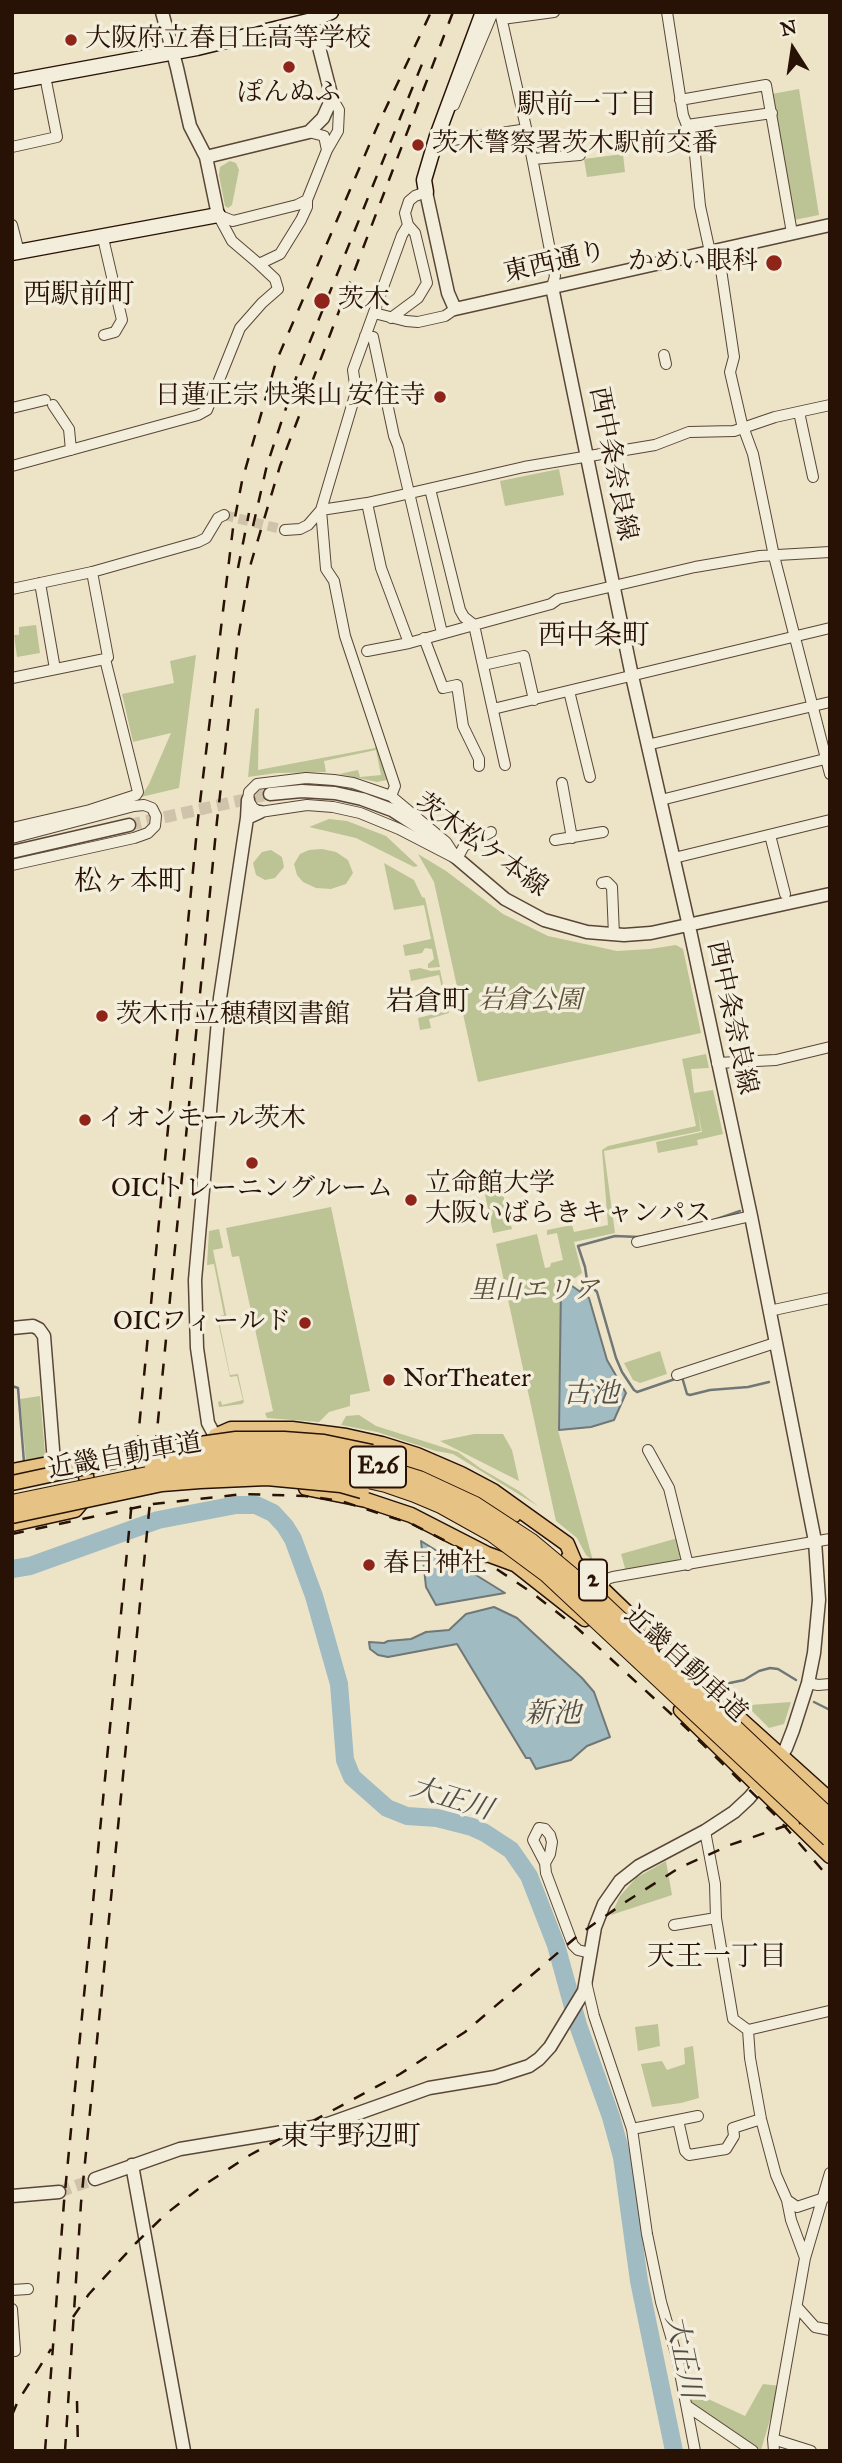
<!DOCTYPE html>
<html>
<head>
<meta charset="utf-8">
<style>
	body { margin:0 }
	#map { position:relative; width:842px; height:2463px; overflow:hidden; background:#ede4c8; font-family:"IM FELL Great Primer",serif }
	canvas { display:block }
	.frame { position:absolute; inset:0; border:14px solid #281205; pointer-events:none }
	.north { position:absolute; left:758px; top:14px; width:70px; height:70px; -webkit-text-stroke:5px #f3eddb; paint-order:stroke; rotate:348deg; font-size:19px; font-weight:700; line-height:28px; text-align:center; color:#281205 }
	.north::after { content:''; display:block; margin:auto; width:24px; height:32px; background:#281205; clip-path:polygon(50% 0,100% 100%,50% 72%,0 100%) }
</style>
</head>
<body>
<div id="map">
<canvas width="842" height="2463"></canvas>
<div class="frame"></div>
<div class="north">N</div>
</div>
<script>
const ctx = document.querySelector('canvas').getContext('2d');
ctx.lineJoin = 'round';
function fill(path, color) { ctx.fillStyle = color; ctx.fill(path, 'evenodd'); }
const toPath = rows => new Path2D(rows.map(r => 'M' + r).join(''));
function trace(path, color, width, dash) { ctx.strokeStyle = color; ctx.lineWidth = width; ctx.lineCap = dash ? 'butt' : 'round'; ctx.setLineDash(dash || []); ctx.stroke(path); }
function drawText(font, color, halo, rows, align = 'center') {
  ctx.font = font + ' "IM FELL Great Primer","Noto Serif JP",serif'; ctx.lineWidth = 7; ctx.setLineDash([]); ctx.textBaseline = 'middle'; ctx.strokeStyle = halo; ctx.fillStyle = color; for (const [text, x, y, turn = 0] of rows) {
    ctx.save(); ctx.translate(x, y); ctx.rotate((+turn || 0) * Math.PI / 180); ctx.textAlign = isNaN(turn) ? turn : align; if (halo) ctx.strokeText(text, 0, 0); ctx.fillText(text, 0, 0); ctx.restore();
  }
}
fill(toPath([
	[799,89,819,215,794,220,772,94],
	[623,154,625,172,587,177,584,159],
	[230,161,236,163,239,170,232,205,228,208,225,206,219,175,220,167],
	[559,469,564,495,505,506,500,481],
	[36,625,40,653,17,657,14,635,19,635,19,627],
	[196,655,179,788,141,797,149,784,171,733,133,742,122,694,174,683,170,661],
	[259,708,258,770,375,748,376,744,387,780,377,782,339,774,358,770,360,777,381,775,376,750,324,761,326,772,277,773,248,777,255,709],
	[329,819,347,821,386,836,418,866,414,867,356,838,309,827],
	[322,849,336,852,348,860,353,873,346,884,331,889,316,888,303,882,297,875,294,864,300,854,309,850],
	[271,850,282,857,284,867,275,878,265,880,256,875,253,863,262,852],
	[418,854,446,871,503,914,548,936,617,951,650,949,676,945,683,949,701,1033,478,1082,434,882],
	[384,863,414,880,422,897,425,898,440,967,428,968,428,964,434,959,432,949,425,948,422,953,405,956,403,945,431,939,424,905,394,910],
	[420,968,431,971,440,970,449,1013,429,1019,431,1028,420,1030,418,1018,447,1011,439,975,411,981,409,970],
	[706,1054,709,1068,691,1069,694,1093,713,1090,723,1134,697,1140,698,1145,658,1153,656,1142,702,1132,697,1107,701,1131,604,1151,615,1233,574,1242,582,1273,575,1278,561,1277,558,1430,593,1561,586,1555,577,1538,556,1521,496,1244,537,1234,545,1268,550,1267,551,1263,563,1260,557,1233,547,1235,547,1230,572,1225,574,1232,608,1225,602,1150,608,1146,696,1126,682,1059],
	[497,1171,512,1229,493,1233,481,1175],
	[331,1207,370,1391,350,1395,350,1406,329,1412,319,1422,267,1418,265,1413,273,1411,239,1256,232,1257,226,1228],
	[219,1229,223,1248,213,1250,227,1319,219,1321,230,1375,238,1374,244,1402,242,1404,219,1407,218,1402,221,1401,222,1405,243,1400,237,1376,230,1377,217,1317,224,1315,214,1264,207,1265,209,1231],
	[660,1351,667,1374,640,1383,633,1380,624,1363],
	[40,1396,45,1453,42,1459,26,1462,20,1399],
	[359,1415,376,1426,458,1452,480,1468,519,1491,538,1506,453,1454,436,1451,377,1432,341,1425,346,1416],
	[474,1434,503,1434,512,1450,519,1481,440,1441],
	[678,1538,682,1555,678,1561,623,1570,625,1568,621,1554],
	[791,1702,784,1724,769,1728,748,1707,750,1705],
	[666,1861,672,1895,611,1915,620,1896,636,1878],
	[658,2024,660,2046,638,2051,635,2027],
	[693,2046,699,2098,681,2103,652,2107,641,2064,662,2061,667,2070,685,2064,684,2048],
	[763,2384,780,2386,761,2450,691,2404,691,2391,745,2416]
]), '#bcc394');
const water = toPath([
	[561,1285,572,1286,589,1298,607,1360,626,1393,614,1420,591,1427,559,1430,561,1285],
	[421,1541,505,1593,436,1605,426,1587,421,1541],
	[494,1607,517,1618,582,1678,594,1692,610,1737,587,1746,571,1760,536,1769,530,1758,526,1758,457,1644,388,1657,378,1655,370,1649,369,1642,384,1643,388,1641,411,1639,426,1632,449,1630,466,1614,494,1607]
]);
fill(water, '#a0bbc1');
trace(water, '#707776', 2);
trace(toPath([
	[585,1282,587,1280,585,1267,578,1246,615,1236,639,1237,714,1220,740,1211],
	[581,1291,587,1282,597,1292,616,1358,622,1372,634,1390,637,1392,675,1379],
	[682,1377,687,1394,690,1395,710,1390,748,1387,769,1382],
	[12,1386,18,1388,24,1462],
	[725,1684,744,1680,759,1671,770,1668,778,1669,796,1680],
	[814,1702,830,1710]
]), '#707776', 2.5);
trace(toPath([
	[12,1569,30,1566,158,1520,236,1505,256,1505,273,1513,285,1526,293,1539,314,1596,339,1684,345,1760,352,1777,387,1808,407,1816,437,1818,472,1827,485,1833,511,1850,529,1876,556,1945,578,2025,611,2117,622,2157,639,2281,674,2451]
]), '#a0bbc1', 18);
trace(toPath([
	[224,515,285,530]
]), '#cfc4ab', 10, [10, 5]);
trace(toPath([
	[129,825,270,794],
	[59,2192,95,2179]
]), '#cfc4ab', 12, [12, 6]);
const minor = toPath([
	[500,12,527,132,555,276,552,287],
	[667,12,683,115,694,144,700,206,710,252],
	[502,19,554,12],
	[680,100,766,85,792,233],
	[454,105,493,12],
	[687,125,772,113],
	[309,132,324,136,327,150],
	[446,141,521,130,527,132],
	[12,147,57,137,45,76],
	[533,159,580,155],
	[218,215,233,221,297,205,307,200,327,150,338,131,339,110,332,98],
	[218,215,232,241,259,264,280,254,301,220,307,207,307,200],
	[12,225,19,252],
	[103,238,122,320,115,332,104,335],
	[719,256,734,357,730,372,742,424,753,454,774,556,830,774],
	[374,313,406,321,418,322,445,316,455,309],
	[391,318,418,298,427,283,415,233,408,225,405,213,409,201,415,196,426,192],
	[365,336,373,337,394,436,398,446,442,633],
	[664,355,666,364],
	[53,405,69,429,71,450],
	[12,408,45,400],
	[799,412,813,477],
	[12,466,198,415,207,410,240,328,262,303,278,289,275,279,259,264],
	[430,489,460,610,464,617,474,625,551,604,558,599,695,567,760,556,830,552],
	[367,503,381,568,409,643],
	[285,530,300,529,308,525,321,510,367,503,524,467,655,445,689,432,734,431,775,417,830,405],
	[92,572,108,657,105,659],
	[40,583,55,669],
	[12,589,92,572,198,542,206,538,218,518,224,515],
	[424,638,443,688,457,685,463,726,479,759,479,766],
	[367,651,409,643,474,625,505,765],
	[483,665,524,656,534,700],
	[12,678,105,659,138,792,136,795,90,810,12,828],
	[569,691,590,777],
	[493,709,830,628],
	[647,745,830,702],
	[306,778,334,780,353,783,391,796,446,842,457,859,399,829,360,813,333,807,307,805,260,812,253,808,248,800,249,792,257,784,306,778],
	[562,783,572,838],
	[391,796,395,786,345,636,334,581,326,569,321,510,356,392,353,370,402,235,408,225],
	[661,800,825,759],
	[770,835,785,894],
	[12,838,134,806,144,805,152,808,156,816,155,826,148,833,134,838,12,865],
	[555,840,603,832],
	[674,858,830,820],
	[457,859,464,846,491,832],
	[602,883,607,882,612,887,614,935],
	[717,1063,776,1060,830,1047],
	[637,1242,751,1216],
	[769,1311,830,1298],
	[677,1375,775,1343],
	[648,1450,669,1488,688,1565],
	[601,1588,607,1579,613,1577,830,1539],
	[808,1683,818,1685,830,1684],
	[705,1831,715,1884,716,1918,733,2019,748,2030,750,2058,761,2119,776,2175,787,2200,791,2220,805,2258],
	[545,1863,550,1854,552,1842,550,1835,545,1829,539,1828,533,1840,545,1863,546,1873,573,1945,578,1950,590,1953],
	[674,1925,716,1918],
	[586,1982,594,2016,632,2129,647,2234,661,2302,677,2357,695,2451],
	[748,2030,829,2011],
	[678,2120,698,2116],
	[632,2129,678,2120,685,2151,689,2155,726,2149,734,2136,733,2128,761,2119],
	[787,2200,797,2207,824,2198],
	[12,2290,28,2289],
	[798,2308,815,2327,830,2330],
	[12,2309,15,2351],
	[687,2406,753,2451],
	[773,2439,811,2451],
	[774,2451,773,2439,805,2258,830,2173]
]);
const tertiary = toPath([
	[162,12,177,68,190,126,206,157,218,215],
	[206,157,309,132,323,118,332,98,312,20],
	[426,192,448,293,455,309,830,225],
	[552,287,632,676,689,926,751,1216,815,1541,819,1600,814,1653,808,1683,793,1730,786,1748,776,1764],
	[270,794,302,791,335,793,362,799,392,810,426,832,505,899,544,920,587,932,624,935,651,933,830,894],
	[247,818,260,812],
	[12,852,129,825],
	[12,1328,33,1326,39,1329,44,1336,54,1462],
	[215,1436,208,1423,197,1348,195,1280,220,998,247,818,248,800],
	[132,2165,184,2451],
	[95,2179,180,2149,325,2125,429,2088,495,2077,529,2066,539,2059,550,2047,584,1991,595,1927,604,1904,620,1881,639,1866,705,1831,734,1812,749,1798,765,1779],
	[12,2196,59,2192]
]);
const secondary = toPath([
	[12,82,197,48,312,20,331,12],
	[426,192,424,180,437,136,483,12],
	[12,253,218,215]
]);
const primary = toPath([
	[208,1449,215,1436,231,1429,292,1429,346,1436,382,1444,417,1455,461,1474,493,1491,567,1544,575,1563],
	[372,1452,403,1461,448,1478,514,1515],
	[12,1471,69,1460,78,1462,85,1471,88,1486,85,1498,75,1510,12,1524],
	[306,1488,366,1500,411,1515,487,1554,517,1565],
	[569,1557,699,1682,830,1800],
	[510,1560,585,1619],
	[681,1710,830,1856]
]);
trace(minor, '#594636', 12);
trace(tertiary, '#594636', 15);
trace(secondary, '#281205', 17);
trace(primary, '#281205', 17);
trace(minor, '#f3eddb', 10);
trace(tertiary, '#f3eddb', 12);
trace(secondary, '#f3eddb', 14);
trace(primary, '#e6c284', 14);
trace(toPath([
	[253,526,267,465,300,366,422,64],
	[238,568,249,513],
	[12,1534,153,1504,244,1494,305,1496,341,1501,412,1524,483,1560,531,1592,576,1627,681,1723,775,1815,830,1879],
	[73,2317,89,2294,136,2243,167,2213,201,2187,250,2155,400,2074,465,2032,581,1933,627,1901,679,1868,730,1845,782,1827,830,1816],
	[77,2401,78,2451],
	[12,2415,18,2401,51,2349],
	[45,2451,64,2202,198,819,233,528,242,481,276,362,377,127,431,12],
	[65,2451,81,2203,217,821,238,639,251,563,280,466,453,12]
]), '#281205', 2.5, [12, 12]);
const primaryBridge = toPath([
	[12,1483,179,1447,236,1439,284,1439,324,1442,372,1452],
	[12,1516,162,1484,200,1481,267,1478,341,1485,362,1491]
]);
const motorwayBridge = toPath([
	[153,1463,229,1452,296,1452,327,1456,358,1461,419,1480,475,1506,530,1542,585,1588,830,1819],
	[12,1504,162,1473,260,1464,324,1469,386,1483,415,1493,441,1504,493,1533,547,1573,830,1838]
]);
trace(primaryBridge, '#281205', 17, []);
trace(motorwayBridge, '#281205', 20, []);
trace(primaryBridge, '#e6c284', 14);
trace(motorwayBridge, '#e6c284', 18);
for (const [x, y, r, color] of [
	[71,40,7,"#8f2418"],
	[289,67,7,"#8f2418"],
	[418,145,7,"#8f2418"],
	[774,263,9,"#8f2418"],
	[322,301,9,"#8f2418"],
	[440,397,7,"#8f2418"],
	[102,1016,7,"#8f2418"],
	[85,1120,7,"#8f2418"],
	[252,1163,7,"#8f2418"],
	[411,1200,7,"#8f2418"],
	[305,1323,7,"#8f2418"],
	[389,1380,7,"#8f2418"],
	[369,1565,7,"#8f2418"]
]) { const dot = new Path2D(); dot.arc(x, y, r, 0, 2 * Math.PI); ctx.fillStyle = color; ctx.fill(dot); trace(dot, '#f3eddb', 2.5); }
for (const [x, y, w] of [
	[378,1467,56],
	[593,1580,28]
]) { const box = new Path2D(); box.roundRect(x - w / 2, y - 20.5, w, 41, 5); ctx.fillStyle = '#f3eddb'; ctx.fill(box); trace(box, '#281205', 2); }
drawText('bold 24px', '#281205', null, [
	["E26",378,1467],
	["2",593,1580]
]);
drawText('26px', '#281205', '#f3eddb', [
	["大阪府立春日丘高等学校",85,40],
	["ぽんぬふ",289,94,"center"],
	["茨木警察署茨木駅前交番",432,145],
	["かめい眼科",758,263,"right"],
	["茨木",338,301],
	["日蓮正宗 快楽山 安住寺",426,397,"right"],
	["茨木市立穂積図書館",116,1016],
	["イオンモール茨木",99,1120],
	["立命館大学",425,1185],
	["大阪いばらきキャンパス",425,1215],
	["OICトレーニングルーム",252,1190,"center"],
	["OICフィールド",291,1323,"right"],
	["NorTheater",403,1380],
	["春日神社",383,1565]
], 'left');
drawText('26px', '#281205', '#f3eddb', [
	["東西通り",555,263,-13],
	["西中条奈良線",612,464,79],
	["茨木松ケ本線",481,846,36],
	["西中条奈良線",731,1018,78],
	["近畿自動車道",125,1457,-10],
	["近畿自動車道",685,1665,43]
]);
drawText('italic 26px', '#5c5037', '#f3eddb', [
	["岩倉公園",530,1002],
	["里山エリア",534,1292]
]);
drawText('28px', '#281205', '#f3eddb', [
	["駅前一丁目",587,106],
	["西駅前町",79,296],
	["西中条町",594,637],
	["松ヶ本町",130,883],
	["岩倉町",428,1003],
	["天王一丁目",717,1958],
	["東宇野辺町",351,2138]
]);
drawText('italic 28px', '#524d47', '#f3eddb', [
	["古池",591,1395],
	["新池",553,1715],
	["大正川",451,1800,17],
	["大正川",682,2357,78]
]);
</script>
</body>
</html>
